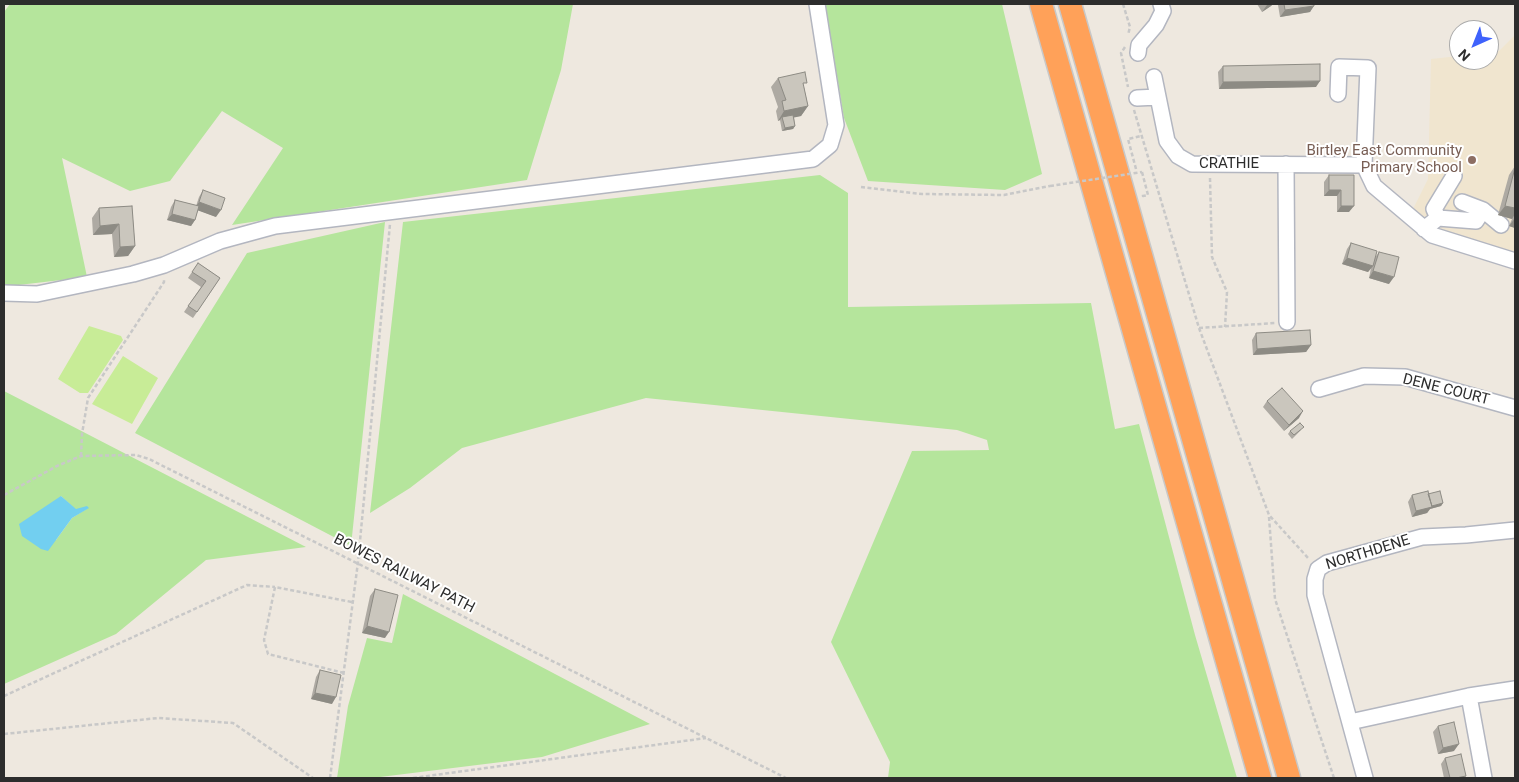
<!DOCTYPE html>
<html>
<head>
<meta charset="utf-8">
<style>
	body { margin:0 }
	#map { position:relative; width:1519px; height:782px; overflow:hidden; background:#eee8df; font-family:Roboto,sans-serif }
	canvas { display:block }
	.frame { position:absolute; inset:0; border:5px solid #2d2d2d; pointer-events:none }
	.north { position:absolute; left:1449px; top:20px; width:50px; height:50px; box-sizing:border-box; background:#fff; border:1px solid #ababab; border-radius:50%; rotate:224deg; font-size:14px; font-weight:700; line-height:20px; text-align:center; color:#2d2d2d }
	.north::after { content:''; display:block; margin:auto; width:18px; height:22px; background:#3f62fc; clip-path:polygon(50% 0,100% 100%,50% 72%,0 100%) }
</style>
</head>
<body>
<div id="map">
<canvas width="1519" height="782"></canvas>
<div class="frame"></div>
<div class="north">N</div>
</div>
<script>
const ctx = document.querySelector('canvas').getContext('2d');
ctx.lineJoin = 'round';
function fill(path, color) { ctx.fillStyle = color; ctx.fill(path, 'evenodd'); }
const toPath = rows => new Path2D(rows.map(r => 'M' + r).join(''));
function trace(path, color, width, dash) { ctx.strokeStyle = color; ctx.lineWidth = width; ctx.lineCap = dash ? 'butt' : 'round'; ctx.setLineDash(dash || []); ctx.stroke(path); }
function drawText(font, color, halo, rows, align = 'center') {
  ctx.font = font + ' Roboto,sans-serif'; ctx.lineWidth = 4; ctx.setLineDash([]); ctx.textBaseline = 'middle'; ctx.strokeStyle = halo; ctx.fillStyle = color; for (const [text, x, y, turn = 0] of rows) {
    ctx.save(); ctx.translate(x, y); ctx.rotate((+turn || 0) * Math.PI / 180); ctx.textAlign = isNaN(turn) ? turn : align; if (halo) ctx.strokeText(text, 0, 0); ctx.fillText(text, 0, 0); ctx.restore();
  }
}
fill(toPath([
	[1515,35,1515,253,1450,234,1412,211,1428,179,1431,59,1459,56,1459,60,1489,60,1489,52,1499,51]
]), '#f0e5cf');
fill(toPath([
	[10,4,573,4,561,70,527,180,232,225,283,148,222,111,170,181,130,191,62,158,87,277,10,286,4,284,4,12],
	[825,4,1002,4,1042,174,1005,190,868,181,844,118],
	[820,175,848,193,848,307,1091,303,1115,429,1139,424,1195,635,1237,778,888,778,890,762,831,642,912,451,989,450,987,440,957,430,646,398,462,448,410,488,370,513,403,222],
	[385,222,351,546,135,433,247,253],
	[4,391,306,547,206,560,116,634,4,684],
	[61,496,76,510,88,508,72,518,56,540],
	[403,594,650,724,542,757,372,778,337,778,348,706,367,638,392,643]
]), '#b5e59c');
fill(toPath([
	[89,326,121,336,123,340,88,393,80,393,58,379],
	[123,356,158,378,132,424,92,404]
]), '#c8ec97');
fill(toPath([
	[61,496,76,509,87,506,89,508,72,518,48,551,41,549,22,536,19,524]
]), '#72cff0');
const minor = toPath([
	[1138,53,1139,45,1156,25,1163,11,1161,4],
	[1154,77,1167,141,1178,156,1192,164,1364,165],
	[1338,94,1339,67,1368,68,1364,165],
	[1137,98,1158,97],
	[1286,164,1287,322],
	[1364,165,1374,186,1432,235,1515,261],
	[1462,202,1483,210,1501,225],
	[1438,218,1434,209,1454,176],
	[1424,229,1438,218,1476,221,1483,210],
	[4,293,37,294,133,274,164,265,220,241,275,226,813,159,830,145,836,125,817,4],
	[1319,389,1364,376,1405,377,1515,408],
	[1469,696,1484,778],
	[1350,722,1469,696,1515,689],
	[1365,778,1315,595,1315,579,1318,569,1327,563,1422,537,1466,535,1515,530]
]);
const highway = toPath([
	[1041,4,1260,778],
	[1070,4,1289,778]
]);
trace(minor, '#b3b6c0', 18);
trace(highway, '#c8c8c8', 25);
trace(toPath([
	[1123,4,1130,27,1128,35],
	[1125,47,1121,53,1128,87],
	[1134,110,1199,328,1269,515,1309,559],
	[1136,169,1128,139,1141,136],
	[1142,172,1148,195,1143,196,1143,194],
	[1210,178,1212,257,1227,292,1225,327],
	[861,187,922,194,1004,195,1050,186],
	[1199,328,1275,323],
	[81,456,82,434,88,398,164,282,164,279],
	[4,495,57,466,81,456,136,455,149,459,786,778],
	[1269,517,1275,599,1334,778],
	[344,673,268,654,264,640,275,587,352,602],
	[4,696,247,585,275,587],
	[4,734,158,718,233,723,313,778],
	[330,778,358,562,390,224],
	[413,778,706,738]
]), '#c8c8c8', 2.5, [4, 2.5]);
trace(minor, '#fff', 15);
trace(highway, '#ffa159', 22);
trace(toPath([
	[1050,186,1142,172]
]), '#c8c8c8', 2.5, [4, 2.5]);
fill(toPath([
	[1257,4,1273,4,1271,6,1262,12],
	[1279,4,1314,4,1310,12,1280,17,1278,5],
	[1223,66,1316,87,1219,89,1218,72],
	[778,78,804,87,808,106,801,116,794,117,795,126,793,129,782,131,780,120,778,121,776,111,778,107,771,87],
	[1515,166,1515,228,1509,226,1512,219,1498,215,1509,175],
	[1329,175,1354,175,1349,212,1337,212,1337,196,1324,196,1324,182],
	[203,190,216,217,198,210,195,220,191,226,167,220,171,207,175,200,196,206,199,197],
	[132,206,135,246,128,256,114,257,112,234,93,235,92,218,99,208],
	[1351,243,1376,256,1379,252,1389,284,1369,278,1371,268,1368,272,1342,264,1347,249],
	[198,263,220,278,193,318,184,312,201,287,188,278],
	[1256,333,1311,345,1306,352,1253,355,1252,340],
	[1267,401,1299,418,1284,431,1263,407],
	[1301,430,1292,439,1288,434,1290,431],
	[1428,494,1443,503,1441,506,1430,509,1427,513,1412,517,1408,502,1412,495],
	[375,589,385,638,362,633,370,596],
	[320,670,332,704,311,699,316,677],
	[1438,726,1454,751,1438,754,1433,732],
	[1445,758,1466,776,1464,778,1444,778,1441,764]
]), '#aeaaa3');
fill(toPath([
	[1269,4,1273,4,1271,6,1262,12,1267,5],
	[1455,4,1472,4,1471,5],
	[1314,6,1310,12,1280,17,1285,10],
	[1320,81,1316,87,1219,89,1223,82],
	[808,106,801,116,783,120,782,117,780,120,778,121,784,111],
	[795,126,793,129,782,131,785,128],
	[1329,190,1341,190,1337,196,1324,196],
	[199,202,221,210,216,217,194,209],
	[1341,206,1354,206,1349,212,1337,212],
	[1505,206,1515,208,1515,214,1512,219,1498,215],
	[172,214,195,220,191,226,167,220],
	[1515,218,1515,228,1509,226],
	[119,224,112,234,93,235,100,226],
	[135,246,128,256,114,257,120,247],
	[1347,258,1373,266,1368,272,1342,264],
	[1373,271,1394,277,1389,284,1369,278],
	[1311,345,1306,352,1253,355,1257,349],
	[1303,411,1299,418,1284,431,1289,425],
	[1443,503,1441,506,1430,509,1427,513,1412,517,1416,511],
	[367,626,389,632,385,638,362,633],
	[315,693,336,697,332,704,311,699],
	[1459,744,1454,751,1438,754,1443,748]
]), '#8d8b84');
const building = toPath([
	[1284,4,1314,4,1314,6,1285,10,1284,4],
	[1320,64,1320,81,1223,82,1223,66,1320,64],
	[805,72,807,83,803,83,808,106,784,111,782,101,786,100,778,78,805,72],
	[793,115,795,126,785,128,782,117,793,115],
	[1515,168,1515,208,1505,206,1515,168],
	[1329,175,1354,175,1354,206,1341,206,1341,190,1329,190,1329,175],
	[203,190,225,198,221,210,199,202,203,190],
	[175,200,199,206,195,220,172,214,175,200],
	[132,206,135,246,120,247,119,224,100,226,99,208,132,206],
	[1351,243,1377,251,1373,266,1347,258,1351,243],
	[1379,252,1399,257,1394,277,1373,271,1379,252],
	[198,263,220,278,197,312,188,306,206,281,192,272,198,263],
	[1310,330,1311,345,1257,349,1256,333,1310,330],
	[1282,388,1303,411,1289,425,1267,401,1282,388],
	[1300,423,1304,427,1294,435,1290,431,1300,423],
	[1428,491,1432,507,1416,511,1412,495,1428,491],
	[1440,491,1443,503,1432,506,1428,494,1440,491],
	[375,589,398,595,389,632,367,626,375,589],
	[320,670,341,675,336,697,315,693,320,670],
	[1454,722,1459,744,1443,748,1438,726,1454,722],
	[1461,754,1466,776,1456,778,1450,778,1445,758,1461,754]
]);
fill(building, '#cac6bd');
trace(building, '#8d8b84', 1);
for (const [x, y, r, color] of [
	[1472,160,5,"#8d6e63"]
]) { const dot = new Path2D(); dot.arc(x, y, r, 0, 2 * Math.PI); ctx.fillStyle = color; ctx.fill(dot); trace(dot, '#fff', 2); }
drawText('15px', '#785e54', '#fff', [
	["Birtley East Community",1462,151],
	["Primary School",1462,168]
], 'right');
drawText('15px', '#2d2d2d', '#fff', [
	["CRATHIE",1229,164],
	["DENE COURT",1446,390,14],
	["NORTHDENE",1368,553,-17],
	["BOWES RAILWAY PATH",404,574,27]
]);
</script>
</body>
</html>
